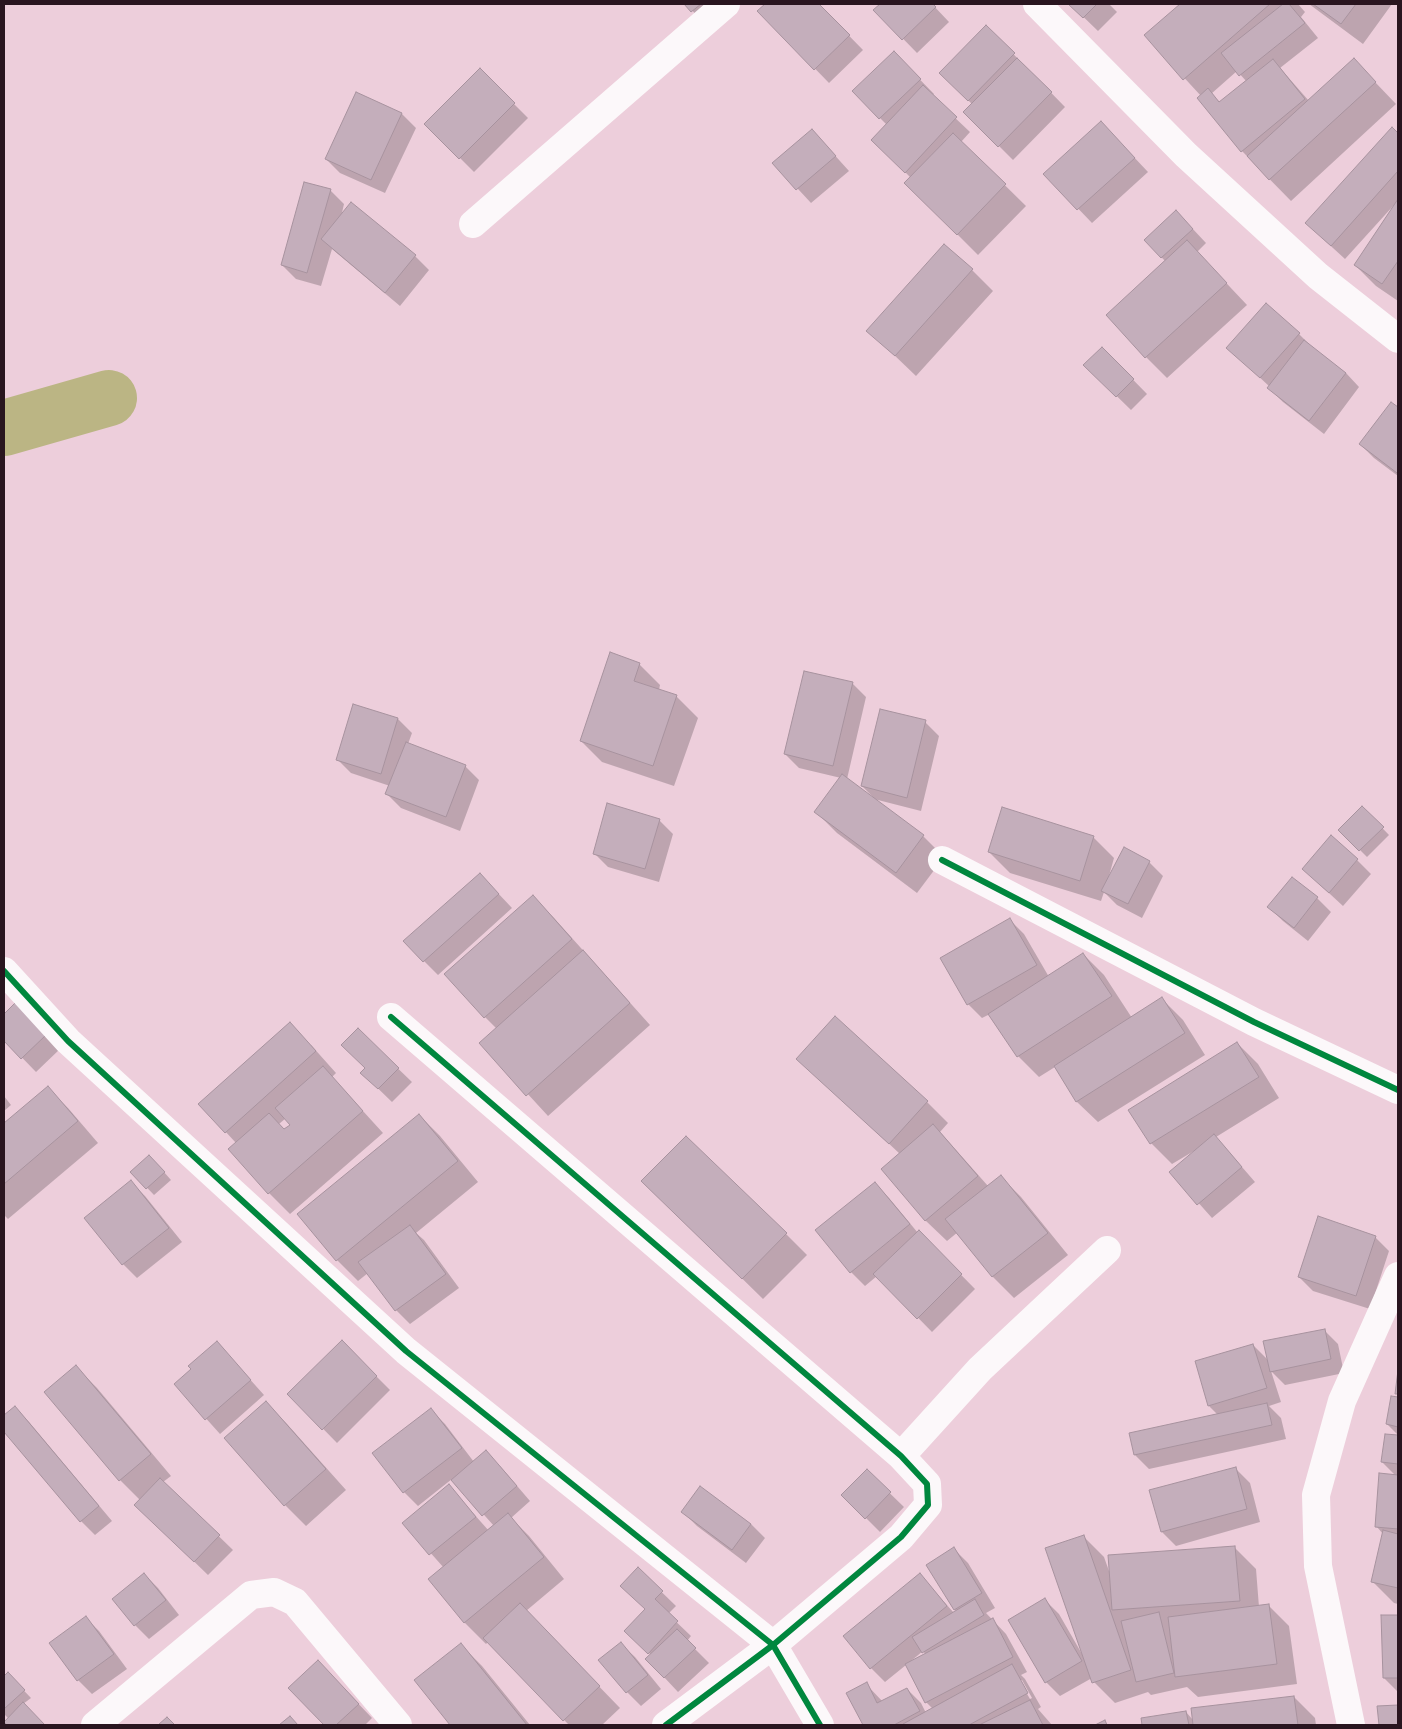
<!DOCTYPE html>
<html>
<head>
<meta charset="utf-8">
<style>
	body { margin:0 }
	#map { position:relative; width:1402px; height:1729px; overflow:hidden; background:#edcedb; font-family:Cabin,sans-serif }
	canvas { display:block }
	.frame { position:absolute; inset:0; border:5px solid #29151f; pointer-events:none }
</style>
</head>
<body>
<div id="map">
<canvas width="1402" height="1729"></canvas>
<div class="frame"></div>
</div>
<script>
const ctx = document.querySelector('canvas').getContext('2d');
ctx.lineJoin = 'round';
function fill(path, color) { ctx.fillStyle = color; ctx.fill(path, 'evenodd'); }
const toPath = rows => new Path2D(rows.map(r => 'M' + r).join(''));
function trace(path, color, width, dash) { ctx.strokeStyle = color; ctx.lineWidth = width; ctx.lineCap = dash ? 'butt' : 'round'; ctx.setLineDash(dash || []); ctx.stroke(path); }
fill(toPath([
	[686,4,732,4,706,25],
	[767,4,818,4,863,50,829,83,759,11],
	[882,4,932,4,949,22,917,53,875,10],
	[1070,4,1109,4,1117,12,1098,31],
	[1182,4,1298,4,1305,12,1301,17,1318,38,1280,68,1309,101,1354,60,1396,104,1291,201,1242,151,1201,96,1145,35],
	[1237,71,1247,82,1221,103,1211,94],
	[1309,4,1392,4,1363,44],
	[986,26,1065,107,1013,160,965,112,972,104,940,73],
	[894,53,934,94,932,96,970,132,961,142,1026,206,978,255,927,204,911,178,887,154,887,125,853,91],
	[480,70,528,118,474,172,426,124],
	[357,93,402,114,416,128,385,193,340,173,326,159],
	[1392,129,1398,135,1398,301,1376,286,1355,265,1394,205,1345,259,1321,237],
	[812,130,849,171,811,203,774,163],
	[1115,137,1148,172,1092,223,1045,174],
	[330,190,344,204,341,217,351,204,415,256,429,270,400,306,332,249,321,286,296,279,282,265],
	[1176,211,1206,243,1197,252,1247,305,1167,378,1146,357,1166,262,1145,240],
	[972,270,993,291,916,376,868,330],
	[1299,334,1314,349,1346,373,1359,387,1324,434,1283,402,1269,388,1270,387,1228,348],
	[1102,348,1147,394,1131,410,1085,365],
	[1392,404,1398,409,1398,476,1374,458,1360,444],
	[639,664,660,685,659,690,677,697,698,718,674,786,602,762,581,741],
	[852,683,866,697,847,779,872,798,873,797,862,786,925,722,939,736,921,811,874,799,923,836,944,857,917,893,837,833,816,812,841,778,799,768,785,754],
	[398,719,412,733,408,744,465,766,479,780,460,831,401,808,387,794,390,786,351,773,337,759],
	[1362,807,1389,835,1367,857,1340,830],
	[659,820,673,834,659,882,608,867,594,853],
	[1093,837,1114,858,1109,876,1110,877,1124,849,1149,862,1163,876,1142,918,1117,905,1104,892,1101,901,1010,873,989,852],
	[1357,860,1371,874,1343,906,1317,882],
	[480,874,512,908,438,975,424,961],
	[533,897,554,918,650,1025,548,1116,481,1043,497,1029,485,1017],
	[1317,898,1331,912,1308,941,1283,921,1269,907],
	[1010,920,1024,934,1049,977,1083,954,1104,975,1132,1018,1162,999,1183,1020,1205,1055,1098,1122,1077,1102,1055,1067,1039,1077,1018,1056,990,1014,982,1018,968,1004],
	[16,1004,60,1049,36,1072,4,1039,4,1016],
	[358,1030,412,1082,392,1102,362,1073,366,1068],
	[1237,1043,1258,1064,1279,1098,1216,1137,1255,1182,1212,1218,1171,1172,1195,1152,1194,1151,1172,1164,1151,1143,1130,1110],
	[311,1045,336,1073,332,1077,383,1133,290,1214,269,1193,236,1143,200,1104],
	[286,1118,292,1125,285,1130,279,1124],
	[798,1059,927,1102,948,1123,940,1132,988,1186,1000,1176,1021,1197,1068,1255,1014,1298,993,1277,958,1232,947,1241,926,1221,882,1169,900,1154],
	[47,1088,68,1108,98,1143,8,1219,4,1215,4,1124],
	[4,1096,11,1105,4,1111],
	[419,1115,440,1136,478,1182,416,1233,424,1240,459,1288,410,1324,396,1310,368,1273,358,1281,337,1260,299,1214],
	[156,1163,171,1180,154,1195,132,1172],
	[131,1182,145,1196,182,1242,137,1278,123,1264,86,1218],
	[875,1184,889,1198,918,1233,919,1232,975,1289,932,1332,877,1276,865,1286,851,1272,817,1231],
	[664,1202,786,1234,807,1255,763,1299],
	[1375,1237,1389,1251,1370,1309,1313,1291,1299,1277],
	[1324,1330,1338,1344,1344,1373,1285,1385,1271,1371,1281,1402,1269,1406,1281,1418,1286,1439,1149,1469,1135,1455,1131,1434,1218,1415,1209,1406,1196,1362,1253,1345,1269,1361],
	[342,1342,390,1390,337,1443,289,1394],
	[230,1357,264,1395,220,1434,176,1385],
	[76,1367,97,1388,171,1476,163,1482,233,1550,208,1575,150,1519,140,1500,120,1480],
	[1392,1397,1398,1398,1398,1435,1387,1424],
	[266,1403,287,1424,346,1490,306,1526,285,1505],
	[15,1408,29,1422,112,1521,95,1535,81,1521,4,1430,4,1417],
	[431,1410,445,1424,474,1462,500,1466,530,1501,511,1518,529,1536,564,1579,526,1611,620,1708,602,1725,569,1725,488,1642,486,1644,465,1623,429,1580,444,1568,404,1523,449,1486,489,1531,494,1526,452,1479,418,1506,404,1492],
	[1386,1435,1398,1437,1398,1604,1394,1603,1373,1582,1383,1534,1377,1527,1396,1476,1382,1462],
	[1235,1468,1250,1483,1260,1522,1176,1546,1162,1532],
	[867,1471,904,1507,880,1532,843,1495],
	[683,1512,751,1524,765,1538,746,1563,697,1526],
	[1083,1536,1104,1557,1109,1571,1235,1548,1256,1569,1259,1607,1268,1605,1289,1626,1297,1684,1198,1697,1187,1687,1151,1695,1148,1692,1115,1703,1094,1682,1092,1678,1060,1696,1046,1682,1045,1600,1059,1614,1082,1654],
	[954,1549,968,1563,995,1608,986,1613,1006,1634,1027,1672,1021,1675,1025,1679,1041,1707,1038,1709,1052,1725,865,1725,848,1693,866,1684,883,1702,907,1689,921,1703,926,1713,933,1709,926,1702,906,1665,885,1682,871,1668,845,1636,920,1575,954,1613,957,1612,955,1610],
	[923,1651,926,1655,911,1661],
	[1019,1680,1022,1680,1032,1698,1030,1699],
	[638,1569,676,1606,668,1614,691,1636,687,1641,709,1663,678,1692,647,1659,651,1655,626,1630,646,1609],
	[144,1574,158,1588,179,1615,149,1639,135,1625],
	[1382,1616,1398,1616,1398,1692,1384,1678],
	[85,1617,99,1631,127,1669,92,1694,78,1680],
	[621,1644,635,1657,661,1689,641,1706,627,1692],
	[461,1645,482,1666,530,1725,451,1725,416,1680],
	[8,1674,31,1698,23,1704,44,1725,9,1725,5,1721,8,1718,4,1714,4,1678],
	[332,1676,372,1718,365,1725,326,1725,290,1688],
	[1294,1697,1315,1718,1316,1725,1144,1725,1143,1719,1186,1712,1193,1720]
]), '#0003');
trace(toPath([
	[4,428,109,398]
]), '#bbb584', 56);
const building = toPath([
	[684,4,701,4,691,12,684,4],
	[765,4,819,4,850,35,814,70,757,11,765,4],
	[880,4,933,4,936,7,902,40,873,10,880,4],
	[1068,4,1097,4,1083,18,1068,4],
	[1180,4,1270,4,1183,80,1144,35,1180,4],
	[1283,4,1289,4,1305,23,1239,76,1221,53,1283,4],
	[1313,4,1356,4,1341,24,1313,4],
	[986,25,1015,53,968,101,939,73,986,25],
	[894,51,921,79,879,119,852,91,894,51],
	[1017,58,1052,92,998,147,963,112,1017,58],
	[1354,58,1376,82,1269,180,1247,156,1354,58],
	[1273,59,1305,99,1241,152,1197,98,1208,88,1219,102,1273,59],
	[480,68,515,103,459,159,424,124,480,68],
	[923,85,957,117,905,173,871,140,923,85],
	[356,92,402,113,371,180,325,159,356,92],
	[1101,121,1135,158,1077,210,1043,174,1101,121],
	[1392,127,1398,133,1398,171,1331,246,1305,223,1392,127],
	[812,129,836,156,796,190,772,163,812,129],
	[953,133,1006,184,957,235,904,183,953,133],
	[304,182,331,189,307,273,281,265,304,182],
	[1398,199,1398,261,1382,284,1354,265,1398,199],
	[351,202,416,255,385,293,321,239,351,202],
	[1176,210,1193,229,1161,258,1144,240,1176,210],
	[1187,240,1227,283,1145,358,1106,315,1187,240],
	[944,244,973,269,895,356,866,331,944,244],
	[1266,303,1300,333,1260,378,1226,348,1266,303],
	[1304,340,1346,373,1309,421,1267,388,1304,340],
	[1102,347,1134,379,1116,397,1083,365,1102,347],
	[1391,402,1398,407,1398,471,1397,473,1359,444,1391,402],
	[610,652,640,663,634,681,677,695,653,766,580,741,610,652],
	[804,671,853,682,833,766,784,754,804,671],
	[353,704,398,718,381,774,336,760,353,704],
	[880,709,926,720,907,798,861,786,880,709],
	[406,742,466,765,446,817,385,794,406,742],
	[842,774,924,835,896,873,814,812,842,774],
	[607,803,660,819,645,869,593,854,607,803],
	[1362,806,1384,827,1359,851,1338,830,1362,806],
	[1002,807,1094,836,1080,881,988,852,1002,807],
	[1331,835,1358,859,1329,893,1302,869,1331,835],
	[1124,847,1150,861,1128,904,1101,891,1124,847],
	[480,873,499,894,423,962,403,941,480,873],
	[1292,877,1318,897,1294,928,1267,907,1292,877],
	[533,895,572,939,484,1018,444,974,533,895],
	[1010,918,1037,965,967,1005,940,958,1010,918],
	[583,950,630,1003,526,1096,479,1043,583,950],
	[1083,953,1112,996,1017,1057,988,1014,1083,953],
	[1162,997,1185,1033,1076,1102,1054,1066,1162,997],
	[16,1002,47,1034,21,1059,4,1041,4,1014,16,1002],
	[835,1016,928,1101,889,1144,796,1059,835,1016],
	[290,1022,316,1051,225,1133,198,1104,290,1022],
	[358,1028,399,1068,378,1089,360,1073,365,1068,341,1045,358,1028],
	[1237,1042,1259,1077,1150,1144,1128,1110,1237,1042],
	[323,1066,363,1111,268,1194,228,1149,269,1113,284,1129,290,1125,275,1108,323,1066],
	[48,1086,78,1121,4,1184,4,1123,48,1086],
	[419,1114,458,1161,336,1261,297,1214,419,1114],
	[933,1124,978,1176,925,1221,881,1169,933,1124],
	[1214,1134,1242,1167,1197,1205,1169,1172,1214,1134],
	[686,1136,787,1233,742,1279,641,1181,686,1136],
	[149,1155,165,1172,146,1189,130,1172,149,1155],
	[1001,1175,1048,1233,992,1277,945,1219,1001,1175],
	[131,1180,169,1228,122,1265,84,1218,131,1180],
	[875,1182,910,1224,850,1273,815,1230,875,1182],
	[1318,1216,1376,1236,1356,1296,1298,1277,1318,1216],
	[410,1225,446,1274,395,1311,358,1262,410,1225],
	[919,1230,962,1274,917,1319,873,1274,919,1230],
	[1325,1329,1331,1359,1270,1372,1263,1341,1325,1329],
	[342,1340,377,1376,322,1430,287,1394,342,1340],
	[217,1341,251,1380,205,1420,174,1384,191,1369,188,1366,217,1341],
	[1253,1344,1267,1388,1208,1406,1195,1361,1253,1344],
	[76,1365,151,1454,119,1481,44,1392,76,1365],
	[1398,1370,1398,1394,1395,1394,1398,1370],
	[1391,1396,1398,1397,1398,1427,1386,1424,1391,1396],
	[266,1401,326,1469,284,1506,224,1438,266,1401],
	[1267,1403,1272,1425,1134,1455,1129,1433,1267,1403],
	[15,1406,99,1506,80,1522,4,1432,4,1415,15,1406],
	[431,1408,462,1448,403,1493,372,1453,431,1408],
	[1385,1434,1398,1435,1398,1464,1381,1462,1385,1434],
	[486,1450,517,1486,482,1516,451,1480,486,1450],
	[1236,1467,1247,1509,1161,1532,1149,1490,1236,1467],
	[867,1469,891,1492,865,1519,841,1495,867,1469],
	[1379,1473,1398,1475,1398,1529,1375,1527,1379,1473],
	[160,1478,220,1535,194,1562,134,1505,160,1478],
	[449,1484,476,1517,429,1555,402,1523,449,1484],
	[700,1486,751,1524,732,1550,681,1512,700,1486],
	[508,1513,544,1557,464,1623,428,1579,508,1513],
	[1383,1530,1398,1534,1398,1588,1371,1582,1383,1530],
	[1084,1535,1131,1670,1092,1683,1045,1548,1084,1535],
	[1235,1546,1240,1601,1112,1610,1108,1555,1235,1546],
	[954,1547,982,1593,954,1610,926,1565,954,1547],
	[638,1567,663,1591,655,1599,678,1621,648,1654,624,1631,645,1609,620,1586,638,1567],
	[144,1573,166,1600,134,1626,112,1599,144,1573],
	[920,1573,947,1606,870,1669,843,1636,920,1573],
	[1045,1598,1082,1661,1045,1683,1008,1620,1045,1598],
	[975,1599,984,1615,922,1653,912,1637,975,1599],
	[520,1603,600,1686,563,1721,483,1638,520,1603],
	[1269,1604,1277,1664,1175,1677,1168,1617,1269,1604],
	[1159,1612,1174,1673,1136,1682,1121,1621,1159,1612],
	[1381,1615,1398,1615,1398,1678,1383,1678,1381,1615],
	[86,1616,114,1654,77,1681,49,1643,86,1616],
	[993,1618,1013,1657,925,1703,905,1664,993,1618],
	[677,1629,696,1648,664,1678,645,1659,677,1629],
	[621,1642,648,1675,626,1693,598,1660,621,1642],
	[461,1643,527,1725,450,1725,414,1680,461,1643],
	[318,1660,359,1704,336,1725,324,1725,288,1688,318,1660],
	[1012,1664,1028,1693,969,1725,904,1725,903,1724,1012,1664],
	[8,1672,25,1690,4,1709,4,1676,8,1672],
	[867,1682,877,1703,907,1688,920,1711,894,1725,863,1725,846,1693,867,1682],
	[1294,1696,1298,1725,1193,1725,1191,1708,1294,1696],
	[1030,1700,1043,1725,979,1725,1030,1700],
	[23,1702,45,1725,7,1725,4,1722,23,1702],
	[1398,1705,1398,1725,1379,1725,1377,1706,1398,1705],
	[1186,1711,1189,1725,1142,1725,1141,1718,1186,1711],
	[290,1716,298,1725,279,1725,290,1716],
	[167,1717,175,1725,158,1725,167,1717],
	[1105,1720,1107,1725,1095,1725,1105,1720]
]);
fill(building, '#c4aebb');
trace(building, '#a7929e', 1);
trace(toPath([
	[1037,4,1186,155,1318,276,1398,339],
	[473,224,726,4],
	[942,860,1254,1022,1398,1090],
	[4,971,68,1041,406,1351,773,1645,820,1725],
	[391,1017,901,1456,927,1484,928,1505,901,1537,773,1645,666,1725],
	[901,1456,980,1369,1107,1250],
	[95,1725,251,1595,274,1592,295,1602,398,1725],
	[1351,1725,1318,1566,1316,1495,1342,1401,1398,1276]
]), '#fcf8fa', 28);
trace(toPath([
	[942,860,1254,1022,1398,1090],
	[4,971,68,1041,406,1351,773,1645,820,1725],
	[391,1017,901,1456,927,1484,928,1505,901,1537,773,1645,666,1725]
]), '#00873e', 6);
</script>
</body>
</html>
